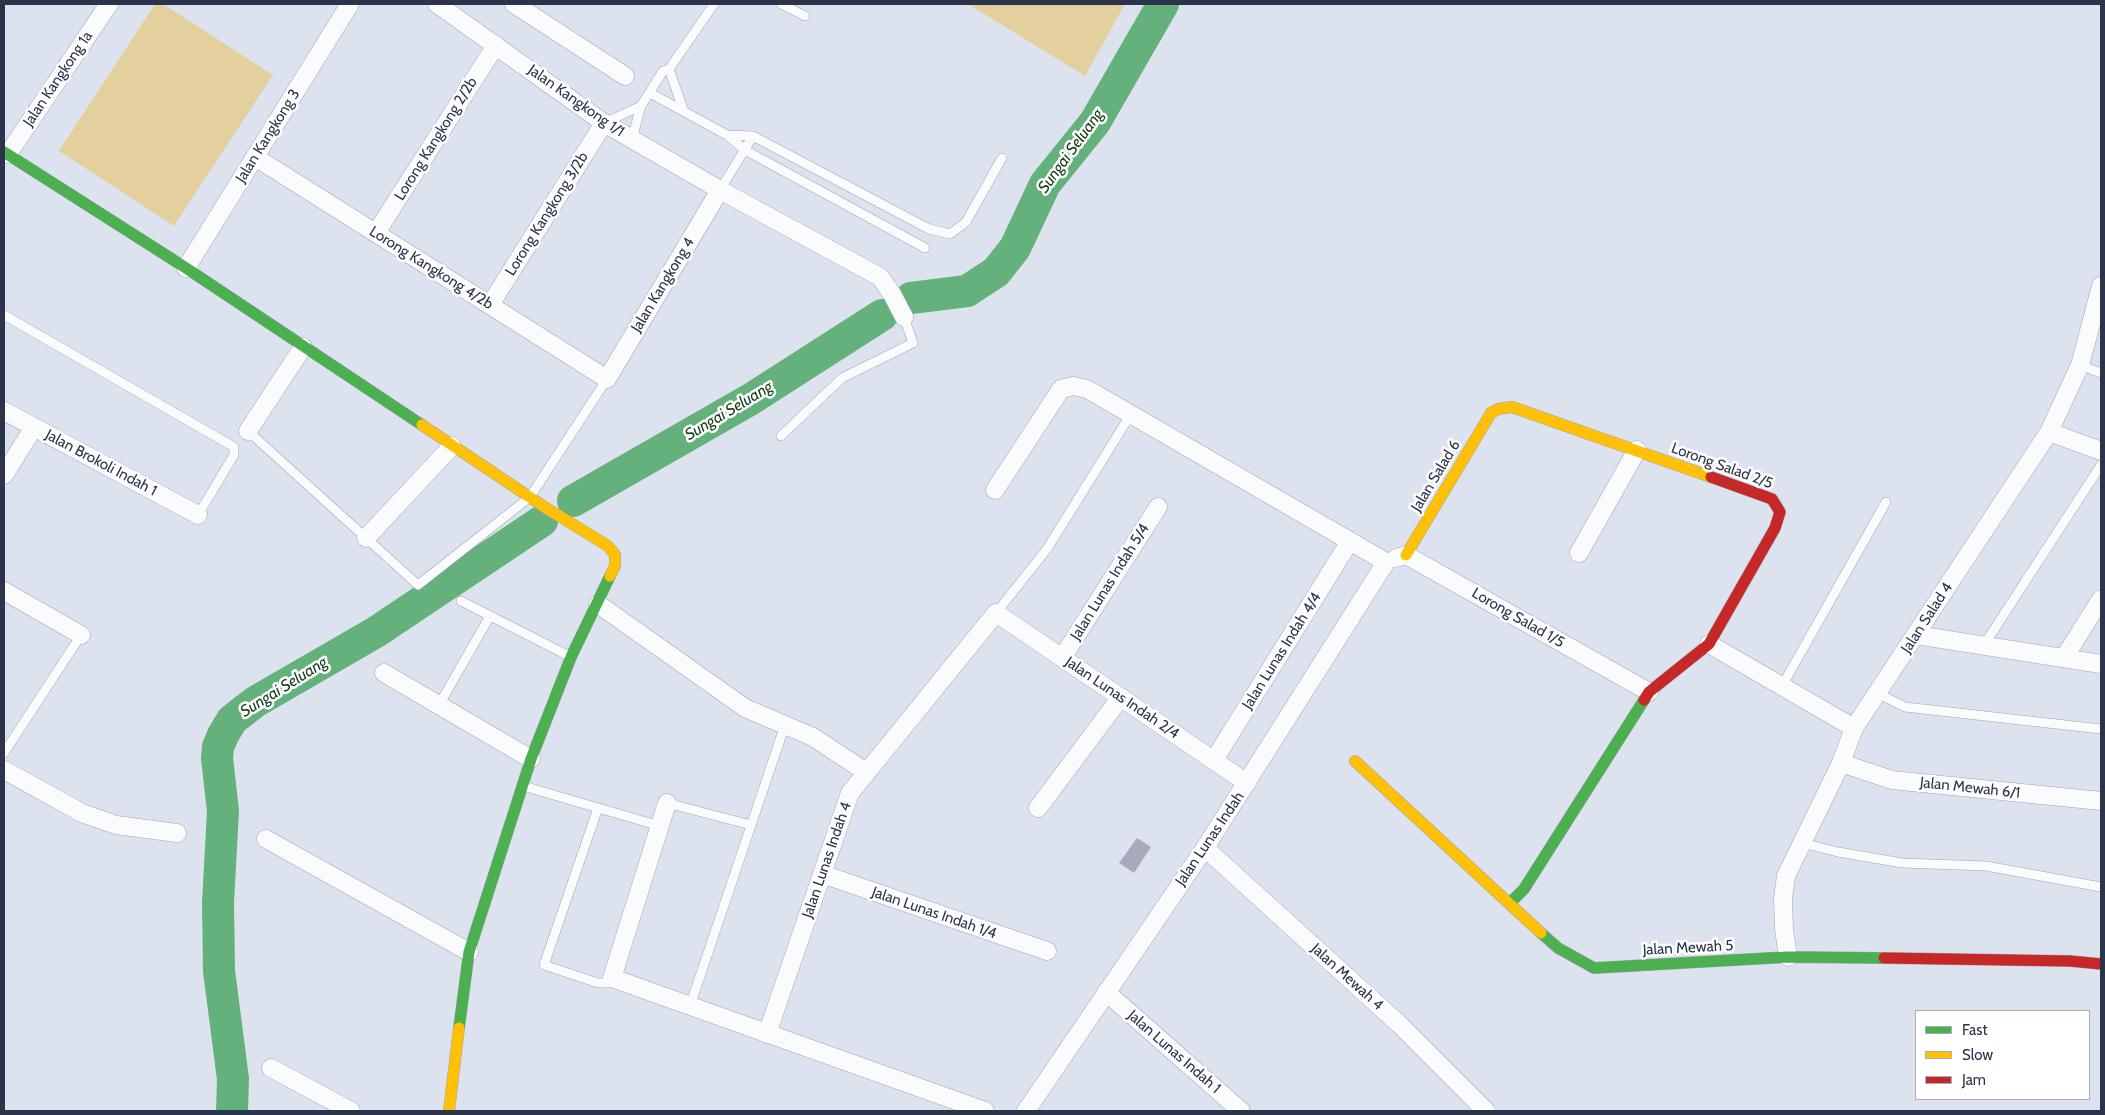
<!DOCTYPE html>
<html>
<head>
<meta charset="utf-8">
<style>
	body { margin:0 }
	#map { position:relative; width:2105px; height:1115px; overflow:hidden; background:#dde2ef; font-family:Cabin,sans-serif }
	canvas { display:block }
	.frame { position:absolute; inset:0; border:5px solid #2b344b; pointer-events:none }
	.legend { position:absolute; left:1915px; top:1010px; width:175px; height:90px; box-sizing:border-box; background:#fff; border:1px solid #aaaeb7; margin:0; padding:6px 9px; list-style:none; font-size:15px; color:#2b344b }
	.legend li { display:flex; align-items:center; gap:10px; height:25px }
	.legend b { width:25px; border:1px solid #aaaeb7 }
</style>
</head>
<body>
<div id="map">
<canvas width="2105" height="1115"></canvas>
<div class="frame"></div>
<ul class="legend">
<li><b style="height:6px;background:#4caf50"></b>Fast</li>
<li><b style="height:6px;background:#ffc107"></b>Slow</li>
<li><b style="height:6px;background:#c62828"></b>Jam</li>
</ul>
</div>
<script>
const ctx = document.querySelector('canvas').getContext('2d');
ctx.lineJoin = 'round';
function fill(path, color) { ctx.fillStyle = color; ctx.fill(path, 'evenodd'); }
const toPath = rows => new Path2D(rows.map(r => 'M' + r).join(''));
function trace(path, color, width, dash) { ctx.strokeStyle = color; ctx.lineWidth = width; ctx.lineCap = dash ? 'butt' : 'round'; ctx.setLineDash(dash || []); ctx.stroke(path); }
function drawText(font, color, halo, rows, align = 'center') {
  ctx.font = font + ' Cabin,sans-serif'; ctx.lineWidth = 5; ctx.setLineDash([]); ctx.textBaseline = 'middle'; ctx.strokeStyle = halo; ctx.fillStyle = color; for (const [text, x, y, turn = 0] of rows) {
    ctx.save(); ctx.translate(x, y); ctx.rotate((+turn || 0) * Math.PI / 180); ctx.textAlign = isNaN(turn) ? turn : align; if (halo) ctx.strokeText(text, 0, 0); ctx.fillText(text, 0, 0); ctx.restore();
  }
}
fill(toPath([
	[155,4,163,4,273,75,174,226,59,151],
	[968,4,1125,4,1085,76]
]), '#e4d09f');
trace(toPath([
	[911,298,967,291,996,272,1015,248,1045,184,1095,122,1163,4],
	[573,501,751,399,882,315],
	[232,1111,233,1079,219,971,218,903,223,811,217,758,218,747,223,735,232,720,255,702,376,632,542,521]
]), '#65b17b', 32);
fill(toPath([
	[1137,838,1151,847,1134,873,1119,863]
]), '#a8a9ba');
const lane = toPath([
	[781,4,805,16],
	[669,69,684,112],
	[650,93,727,135,745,150,925,248],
	[604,123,641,106],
	[727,135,753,136,929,229,950,234,966,222,1002,158],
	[632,139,641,106,663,71,669,69,714,4],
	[720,190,753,136],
	[4,315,234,447,234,455,198,515],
	[2080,365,2101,373],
	[248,431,418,585,530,497,607,379],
	[781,436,842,378,913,343,904,317],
	[461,601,571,657],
	[996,613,1047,549,1131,414],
	[1984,645,2101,465],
	[1782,686,1886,502],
	[1877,693,1905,707,2101,729],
	[439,705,490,616],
	[4,753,81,635],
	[523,786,660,826],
	[667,803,751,825],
	[598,808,544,965,598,983,609,983,612,978],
	[1802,843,1838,852,1902,863,1986,866,2101,887],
	[690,1006,785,725]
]);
const street = toPath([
	[437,4,604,123,720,190,880,277,892,294,904,317],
	[514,4,625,76],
	[8,154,109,4],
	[255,157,607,379,720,190],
	[376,233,496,45],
	[186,268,350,4],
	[490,305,604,123],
	[4,411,198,515],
	[248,431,303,347],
	[2049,432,2101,451],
	[4,475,34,427],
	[995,490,1061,389,1073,386,1087,389,1386,562],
	[366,538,452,446],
	[1579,553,1637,450],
	[1396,558,1406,555,1649,692],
	[4,591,81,635],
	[598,604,745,708,813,737,866,772],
	[1916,635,2101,664],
	[1709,644,1854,728],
	[1062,658,1158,507],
	[2064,658,2101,599],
	[384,673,531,759],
	[1214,760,1350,541],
	[1841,763,1892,780,2101,801],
	[4,770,82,813,116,825,177,833],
	[667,803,612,978,985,1111],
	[1038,808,1121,697],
	[266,839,469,952],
	[1205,848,1399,1024,1486,1111],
	[822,874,1047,951],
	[1788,957,1784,929,1783,899,1786,876,1841,763,1854,728,2049,432,2080,365,2101,286],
	[1106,992,1241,1111],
	[767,1034,850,793,996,613,1247,783],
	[271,1068,351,1111],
	[1026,1111,1205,848,1386,562]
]);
const fast = toPath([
	[4,152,186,268,422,425],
	[1510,903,1524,889,1644,700],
	[1541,933,1558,948,1594,968,1788,957,1884,958],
	[459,1028,469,952,531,759,571,657,610,576]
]);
const slow = toPath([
	[422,425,543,506,608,546,615,555,615,566,610,576],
	[1406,555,1491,413,1498,409,1512,407,1711,477],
	[1355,761,1541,933],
	[449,1111,459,1028]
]);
const jam = toPath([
	[1644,700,1649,692,1709,644,1775,528,1780,512,1772,499,1711,477],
	[1884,958,2070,961,2101,964]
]);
trace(lane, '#9fa5b5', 10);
trace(street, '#9fa5b5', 19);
trace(fast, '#9fa5b5', 12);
trace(slow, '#9fa5b5', 12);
trace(jam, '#9fa5b5', 12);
trace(lane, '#fafbfd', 9);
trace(street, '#fafbfd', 18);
trace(fast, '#4caf50', 11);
trace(slow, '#ffc107', 11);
trace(jam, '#c62828', 11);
drawText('15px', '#2b344b', '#fff', [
	["Jalan Kangkong 1a",58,79,-56],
	["Jalan Kangkong 1/1",576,101,35],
	["Jalan Kangkong 3",268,136,-58],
	["Lorong Kangkong 2/2b",436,139,-58],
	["Lorong Kangkong 3/2b",547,214,-58],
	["Lorong Kangkong 4/2b",431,268,32],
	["Jalan Kangkong 4",663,285,-59],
	["Jalan Brokoli Indah 1",101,463,28],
	["Lorong Salad 2/5",1722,466,20],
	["Jalan Salad 6",1436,476,-59],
	["Jalan Lunas Indah 5/4",1110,582,-58],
	["Lorong Salad 1/5",1518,618,30],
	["Jalan Salad 4",1927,618,-57],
	["Jalan Lunas Indah 4/4",1282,651,-58],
	["Jalan Lunas Indah 2/4",1122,698,34],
	["Jalan Mewah 6/1",1970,788,6],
	["Jalan Lunas Indah",1210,839,-56],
	["Jalan Lunas Indah 4",827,860,-71],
	["Jalan Lunas Indah 1/4",934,913,19],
	["Jalan Mewah 5",1688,948,-3],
	["Jalan Mewah 4",1347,977,42],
	["Jalan Lunas Indah 1",1174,1052,41]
]);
drawText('italic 16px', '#133d1b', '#fff', [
	["Sungai Seluang",1071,151,-54],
	["Sungai Seluang",729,411,-31],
	["Sungai Seluang",284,687,-32]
]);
</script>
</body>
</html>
